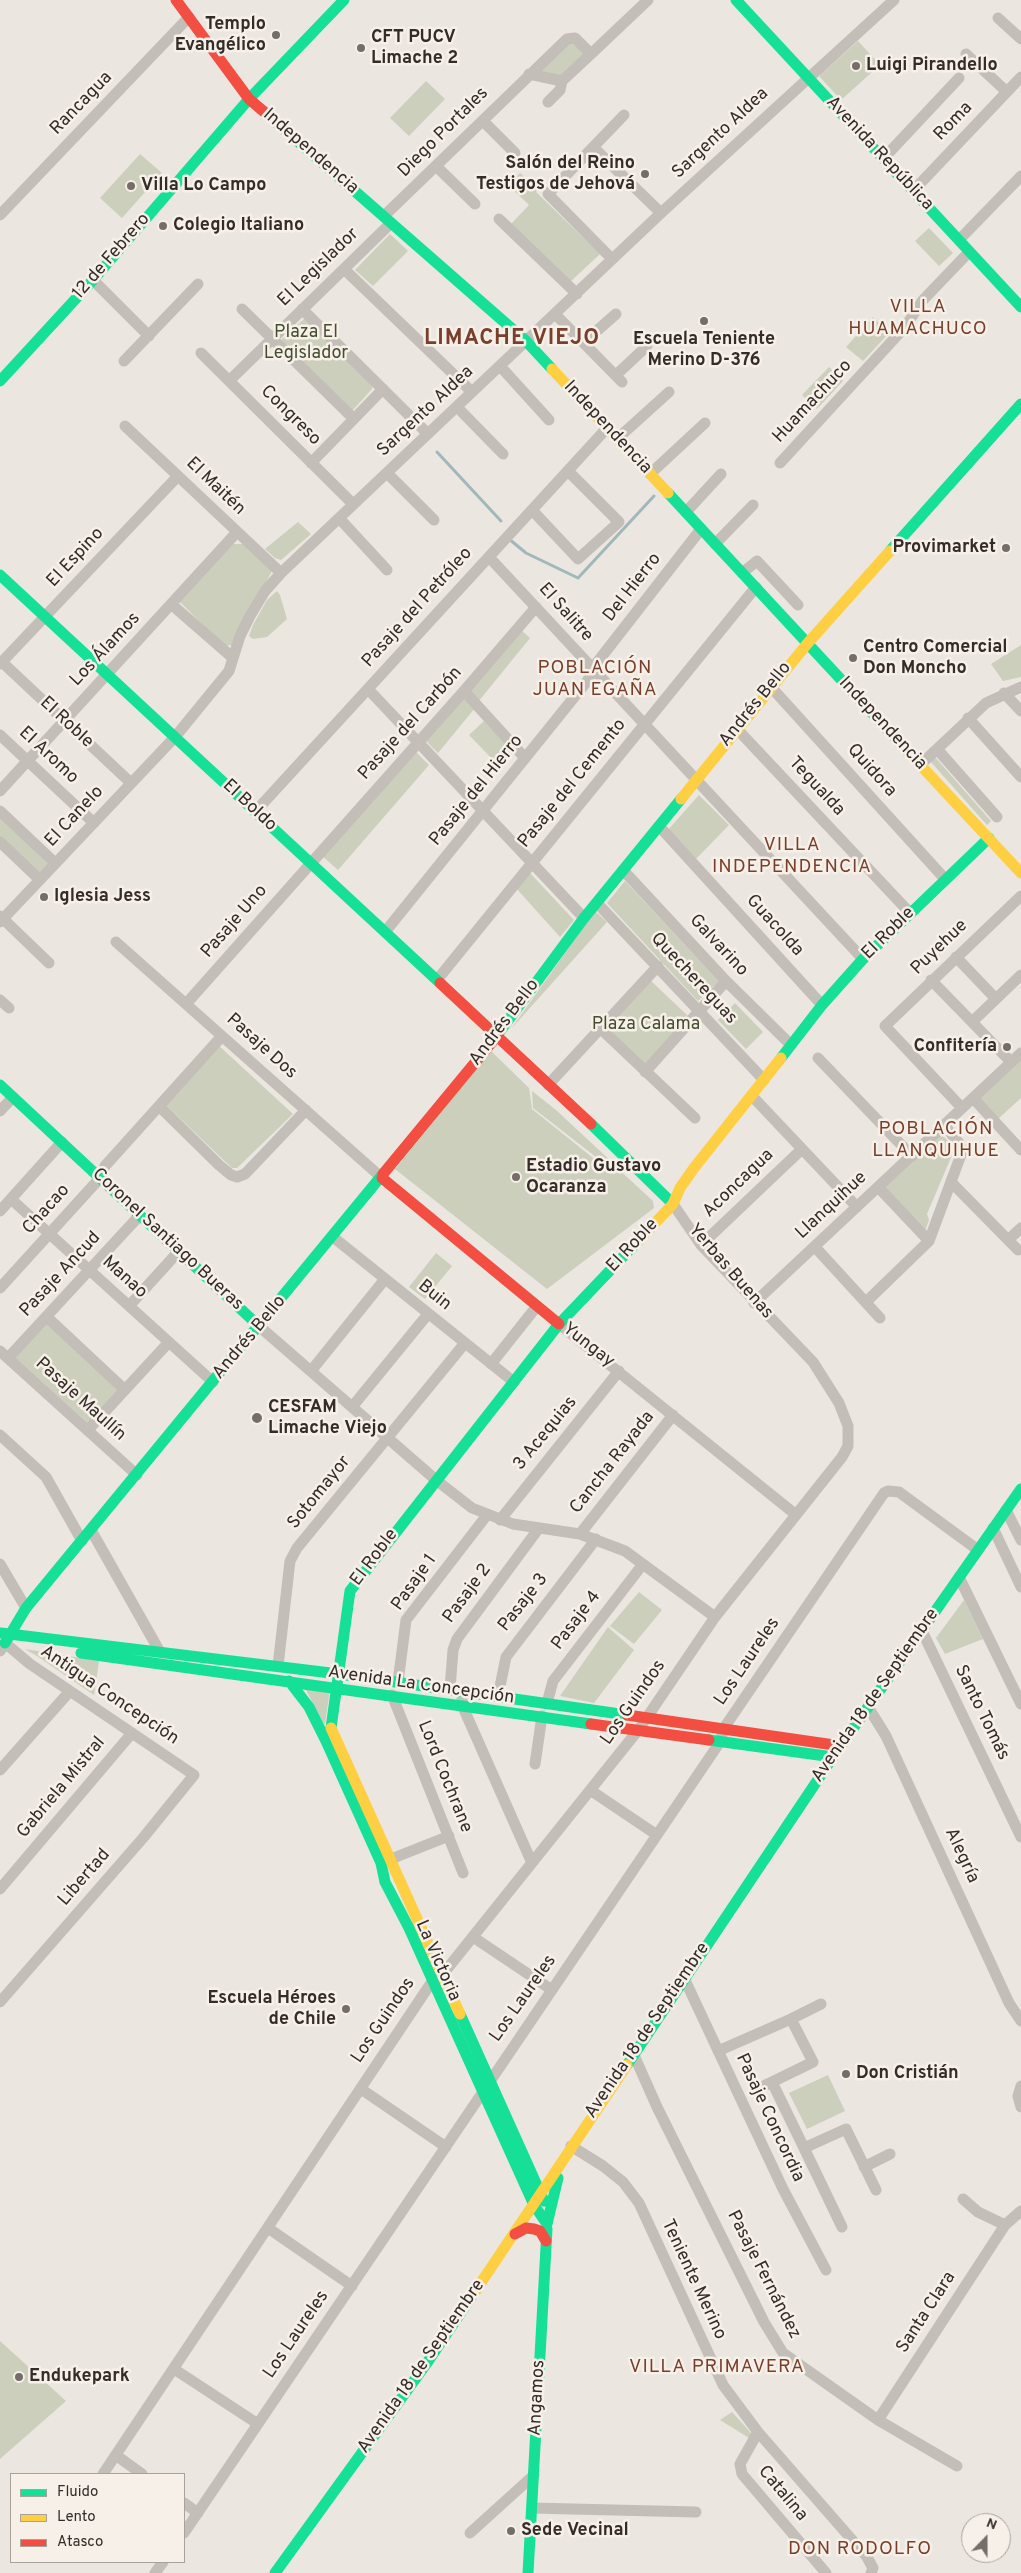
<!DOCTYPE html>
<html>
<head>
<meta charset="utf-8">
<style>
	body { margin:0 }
	#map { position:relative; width:1021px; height:2573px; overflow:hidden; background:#ebe6e0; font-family:Overpass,sans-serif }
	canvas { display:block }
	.legend { position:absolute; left:10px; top:2473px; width:175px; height:90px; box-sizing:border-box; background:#f7f0e8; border:1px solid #a9a29b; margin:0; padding:6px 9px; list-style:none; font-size:15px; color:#342c28 }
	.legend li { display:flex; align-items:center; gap:10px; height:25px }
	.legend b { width:25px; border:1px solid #a9a29b }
	.north { position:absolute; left:961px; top:2513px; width:50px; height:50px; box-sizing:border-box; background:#f7f0e8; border:1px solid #a9a29b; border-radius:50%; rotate:22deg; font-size:14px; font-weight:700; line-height:20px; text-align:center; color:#342c28 }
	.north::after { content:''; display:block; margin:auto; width:18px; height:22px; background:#746d68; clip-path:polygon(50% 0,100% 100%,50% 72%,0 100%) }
</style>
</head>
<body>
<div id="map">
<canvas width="1021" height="2573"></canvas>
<ul class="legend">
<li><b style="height:6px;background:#16e098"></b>Fluido</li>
<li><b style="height:6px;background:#ffcf43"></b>Lento</li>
<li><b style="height:6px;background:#f24e42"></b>Atasco</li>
</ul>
<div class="north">N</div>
</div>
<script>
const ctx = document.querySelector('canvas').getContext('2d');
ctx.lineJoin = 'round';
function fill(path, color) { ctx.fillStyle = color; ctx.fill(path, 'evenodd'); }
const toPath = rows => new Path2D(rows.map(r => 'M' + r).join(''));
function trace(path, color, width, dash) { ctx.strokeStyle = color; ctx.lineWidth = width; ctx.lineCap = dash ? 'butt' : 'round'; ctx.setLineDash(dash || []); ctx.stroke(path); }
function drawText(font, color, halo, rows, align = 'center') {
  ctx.font = font + ' Overpass,sans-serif'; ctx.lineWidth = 5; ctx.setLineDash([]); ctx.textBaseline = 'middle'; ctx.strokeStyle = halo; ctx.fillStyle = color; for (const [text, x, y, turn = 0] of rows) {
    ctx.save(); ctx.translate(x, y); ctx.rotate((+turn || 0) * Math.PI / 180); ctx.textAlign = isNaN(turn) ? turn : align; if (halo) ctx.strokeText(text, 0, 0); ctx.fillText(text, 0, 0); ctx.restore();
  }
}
fill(toPath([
	[568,40,585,54,561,77,540,71],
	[858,41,880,65,841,100,819,76],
	[426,81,445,99,409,136,390,118],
	[140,154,162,173,122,218,100,198],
	[520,173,538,189,536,192,600,254,570,282,511,224,529,205,508,185],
	[929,228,953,253,939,266,915,241],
	[390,234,408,251,373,286,355,270],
	[873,317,889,333,863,361,846,347],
	[304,319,309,320,373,383,372,389,352,411,278,343],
	[829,367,843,381,817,409,802,395],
	[298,522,311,534,281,560,275,558,265,549],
	[233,544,243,544,272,571,232,645,224,646,180,602],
	[277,591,280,595,287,619,267,637,253,639,249,636,253,625,267,600],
	[520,629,530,638,478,702,469,691],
	[1021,645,1021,677,1003,681,991,664],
	[465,696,475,708,438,753,425,740],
	[484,721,514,752,499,766,469,735],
	[414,750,429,765,338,870,321,855],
	[935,757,991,821,987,825,930,761],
	[699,795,729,825,695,860,667,831],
	[0,817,48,864,36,876,0,841],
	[529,872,574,920,560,937,516,888],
	[625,881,719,981,698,1001,607,903],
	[595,911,607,922,511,1029],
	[650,980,688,1016,645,1066,606,1029],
	[735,1003,763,1032,746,1049,718,1020],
	[217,1044,293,1114,237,1168,232,1168,166,1105],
	[491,1051,529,1088,532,1109,603,1166,615,1166,653,1201,654,1208,547,1289,395,1169],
	[1021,1057,1021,1098,998,1119,977,1096],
	[532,1091,556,1110,614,1164,605,1164,533,1108],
	[938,1131,955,1148,927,1214,929,1220,925,1231,881,1183],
	[436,1253,452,1266,425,1299,409,1287],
	[46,1321,120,1390,89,1424,13,1356],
	[639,1592,662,1610,634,1644,610,1626],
	[964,1600,983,1639,945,1654,936,1638],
	[608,1627,634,1650,594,1703,560,1696],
	[25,1649,99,1661,94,1695,37,1656],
	[304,1686,330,1690,325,1724,323,1723],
	[828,2075,845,2111,807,2129,789,2093],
	[0,2341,66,2401,0,2459],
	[732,2412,752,2434,749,2438,720,2420]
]), '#cbcfbc');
trace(toPath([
	[437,452,501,521],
	[509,539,526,553,578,578,654,496]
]), '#9fb9ba', 3);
trace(toPath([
	[998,18,1021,39],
	[966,54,1007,92],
	[529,74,562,81,591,54],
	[548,102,560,90,562,81],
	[483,121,515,153],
	[593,147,661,213],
	[883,159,959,78],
	[437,167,475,204],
	[913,191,1021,77],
	[0,215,189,17],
	[384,216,567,39,575,38,591,54,648,0],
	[499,219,577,294],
	[959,240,1021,176],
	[612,259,548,194,624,115],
	[344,269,472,392],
	[93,280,149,336],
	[242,309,354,419],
	[302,309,428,434],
	[556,315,622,382],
	[584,342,616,314],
	[201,353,353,504],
	[124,361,198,284],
	[500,366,549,420],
	[616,375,647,346],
	[230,380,391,223],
	[457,407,503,454],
	[125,426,281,573],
	[617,439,669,392],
	[311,463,383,389],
	[780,463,905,327,923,300,969,252],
	[387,473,434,520],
	[650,474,705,423],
	[532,510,578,559,619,522,568,471],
	[686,512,721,474],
	[339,518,387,570],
	[715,544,753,505],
	[489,557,863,959],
	[742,573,757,561,798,605],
	[171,604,233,658],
	[2,662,131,783],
	[0,664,178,476],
	[771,687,945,879],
	[368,689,584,918],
	[464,691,525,758],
	[1004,693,1021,711],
	[968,718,1021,777],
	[737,729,910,913],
	[0,735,94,823],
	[937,749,997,817],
	[920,765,986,703,1021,687],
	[0,791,237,532],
	[0,811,55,863],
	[255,812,607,428],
	[659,826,822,1005],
	[0,842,40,880],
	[623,870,726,981,790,1044],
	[597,903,764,1080],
	[0,916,49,963],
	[0,922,175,737,229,671,240,636,250,616,265,591,281,573,661,213,894,0],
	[385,932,588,680,592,669,701,529],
	[116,942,382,1178],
	[956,957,996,999],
	[437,980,756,587],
	[931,980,1011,1062],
	[0,1000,9,1008],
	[186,1004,464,691,536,607],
	[973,1021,1021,975],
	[601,1029,695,1118],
	[818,1058,912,1156],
	[645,1072,726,981],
	[548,1085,658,966],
	[752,1096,857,1207],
	[973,1098,1021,1150],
	[159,1106,219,1165,231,1175,237,1177,245,1174,306,1110],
	[962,1108,885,1026,1021,896],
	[0,1111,13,1097],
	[951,1182,1018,1250],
	[878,1187,929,1241],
	[11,1199,213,1382],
	[0,1211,62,1142],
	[333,1237,514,1382],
	[1008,1240,1021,1228],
	[701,1245,802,1149],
	[815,1247,880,1318],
	[0,1288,100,1178,105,1166,222,1036],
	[867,1301,929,1241,962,1152,959,1143,944,1125],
	[754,1303,1021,1053],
	[129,1306,179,1251],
	[47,1317,125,1390],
	[559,1324,795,1514],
	[260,1327,436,1480,472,1508,513,1524,580,1534,625,1551,715,1617],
	[0,1351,137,1475],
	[8,1358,140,1215],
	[491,1364,537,1306],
	[311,1371,385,1279],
	[352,1407,428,1314],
	[88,1430,169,1342],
	[0,1435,46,1477,82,1541],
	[1006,1510,1021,1540],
	[500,1520,619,1371],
	[993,1528,1021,1587],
	[91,1530,160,1652],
	[580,1534,673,1415],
	[0,1564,26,1608],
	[959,1577,1021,1704],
	[922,1631,1021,1837],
	[0,1651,5,1643,30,1664,194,1775,143,1838,0,2002],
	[278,1666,290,1561,297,1548,465,1343],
	[398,1682,406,1620,487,1515],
	[450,1689,453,1650,457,1639,539,1528],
	[392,1695,463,1873],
	[498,1696,506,1657,596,1539],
	[462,1699,462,1705,532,1863],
	[547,1703,553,1681,643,1564],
	[868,1707,886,1736,1009,2003,1021,2021],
	[535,1764,542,1716],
	[0,1770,70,1691],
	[590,1790,657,1835],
	[391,1859,449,1836],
	[0,1889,132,1733],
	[473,1937,552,1990],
	[684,1978,783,2189,826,2270],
	[791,2019,821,2004],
	[718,2051,791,2019,813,2062,772,2082,804,2148,846,2129,876,2190],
	[633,2053,657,2107,764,2322,783,2353,878,2420,957,2466],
	[1021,2086,1018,2096,1021,2107],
	[361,2089,446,2147],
	[755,2090,772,2082],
	[571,2146,603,2166,623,2182,639,2203,723,2385,758,2432,867,2557,873,2568,871,2573],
	[804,2148,842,2227],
	[864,2167,890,2154],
	[963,2199,978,2212,1005,2225],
	[268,2228,352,2286],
	[174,2369,258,2424],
	[878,2420,1005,2225,1021,2211],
	[758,2432,740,2464,742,2474,826,2573],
	[117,2456,142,2474],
	[103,2474,433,1980,443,1974,639,1729,715,1617,842,1457,848,1446,848,1426,839,1403,813,1362,701,1245,673,1204],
	[184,2503,198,2513],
	[532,2508,696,2512],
	[184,2533,720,1742,724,1728,884,1493,888,1491,899,1492,978,1550],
	[470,2533,534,2475],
	[155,2573,163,2562]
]), '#c4beb9', 11);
trace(toPath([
	[736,0,1021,307],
	[269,116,526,341,552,369],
	[0,381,93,280,249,99,344,0],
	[668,493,911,755],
	[890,551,1021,404],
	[0,575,440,983],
	[492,1042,584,918,681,799],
	[781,1058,822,1005,863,959,989,838],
	[0,1085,260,1327],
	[591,1124,673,1204],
	[1,1633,339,1674,627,1715],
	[5,1643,26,1608,383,1174],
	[81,1653,591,1724],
	[289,1681,309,1707,326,1741,381,1863,385,1882,409,1928,534,2205,547,2224],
	[709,1740,833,1757],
	[326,1741,331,1728,350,1591,559,1324,639,1240],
	[460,2014,544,2201],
	[627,2065,833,1757,1021,1489],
	[547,2224,558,2178],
	[275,2573,429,2360,476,2290],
	[528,2573,547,2229]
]), '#16e098', 11);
trace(toPath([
	[552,369,668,493],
	[911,755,1021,873],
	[681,799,807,644,890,551],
	[639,1240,673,1204,680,1188,694,1168,781,1058],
	[331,1728,460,2014],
	[476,2290,627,2065]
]), '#ffcf43', 11);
trace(toPath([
	[176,0,249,99,269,116],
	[440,983,591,1124],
	[383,1174,492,1042],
	[382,1178,559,1324],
	[627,1715,841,1746],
	[591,1724,709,1740],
	[515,2234,526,2228,534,2229,540,2231,546,2241]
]), '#f24e42', 11);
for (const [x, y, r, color] of [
	[276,35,5,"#746d68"],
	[361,48,5,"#746d68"],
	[856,66,5,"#746d68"],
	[645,174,5,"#746d68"],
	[131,186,5,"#746d68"],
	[163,226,5,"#746d68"],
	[704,321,5,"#746d68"],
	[1006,548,5,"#746d68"],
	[853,658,5,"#746d68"],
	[44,897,5,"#746d68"],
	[1007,1047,5,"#746d68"],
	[516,1177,5,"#746d68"],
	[257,1418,6,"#746d68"],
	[346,2009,5,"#746d68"],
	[846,2074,5,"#746d68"],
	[19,2377,5,"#746d68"],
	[511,2531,5,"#746d68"]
]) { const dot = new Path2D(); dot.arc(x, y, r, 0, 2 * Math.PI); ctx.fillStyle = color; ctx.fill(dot); trace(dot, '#f7f0e8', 2); }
drawText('bold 18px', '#342c28', '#f7f0e8', [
	["Templo",266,25,"right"],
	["Evangélico",266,46,"right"],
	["CFT PUCV",371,38],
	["Limache 2",371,59],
	["Luigi Pirandello",866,66],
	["Salón del Reino",635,164,"right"],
	["Testigos de Jehová",635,185,"right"],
	["Villa Lo Campo",141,186],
	["Colegio Italiano",173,226],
	["Escuela Teniente",704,340,"center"],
	["Merino D-376",704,361,"center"],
	["Provimarket",996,548,"right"],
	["Centro Comercial",863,648],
	["Don Moncho",863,669],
	["Iglesia Jess",54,897],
	["Confitería",997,1047,"right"],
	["Estadio Gustavo",526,1167],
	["Ocaranza",526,1188],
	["CESFAM",268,1408],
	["Limache Viejo",268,1429],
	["Escuela Héroes",336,1999,"right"],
	["de Chile",336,2020,"right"],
	["Don Cristián",856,2074],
	["Endukepark",29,2377],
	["Sede Vecinal",521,2531]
], 'left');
drawText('18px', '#342c28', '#f7f0e8', [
	["Rancagua",82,104,-46],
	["Roma",954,122,-46],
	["Diego Portales",444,133,-45],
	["Sargento Aldea",721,134,-43],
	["Independencia",310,152,41],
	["Avenida República",879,154,47],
	["12 de Febrero",112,257,-49],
	["El Legislador",319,268,-44],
	["Huamachuco",813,402,-47],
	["Sargento Aldea",426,412,-43],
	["Congreso",290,416,45],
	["Independencia",607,428,47],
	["El Maitén",215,487,44],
	["El Espino",76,558,-47],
	["Del Hierro",633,588,-52],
	["Pasaje del Petróleo",418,608,-48],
	["El Salitre",565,613,48],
	["Los Álamos",106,650,-47],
	["Andrés Bello",756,705,-51],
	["El Roble",66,723,43],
	["Pasaje del Carbón",411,724,-48],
	["Independencia",882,724,47],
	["El Aromo",48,756,43],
	["Quidora",871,771,48],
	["Pasaje del Cemento",573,784,-51],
	["Tegualda",816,787,47],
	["Pasaje del Hierro",477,791,-51],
	["El Boldo",249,806,43],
	["El Canelo",75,817,-47],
	["Pasaje Uno",235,922,-49],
	["Guacolda",774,926,48],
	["El Roble",889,934,-45],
	["Galvarino",718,946,47],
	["Puyehue",940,948,-44],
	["Quechereguas",693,979,47],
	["Andrés Bello",505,1023,-53],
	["Pasaje Dos",261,1047,42],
	["Aconcagua",739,1184,-44],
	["Llanquihue",832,1206,-43],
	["Chacao",47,1210,-48],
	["Coronel Santiago Bueras",167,1240,43],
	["El Roble",633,1246,-47],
	["Yerbas Buenas",730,1272,49],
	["Pasaje Ancud",61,1275,-47],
	["Manao",124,1278,42],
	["Buin",434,1296,39],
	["Andrés Bello",250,1338,-50],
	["Yungay",588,1346,38],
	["Pasaje Maullín",80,1400,42],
	["3 Acequias",546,1434,-51],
	["Cancha Rayada",613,1463,-52],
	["Sotomayor",320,1493,-51],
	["El Roble",375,1558,-53],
	["Pasaje 1",415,1583,-55],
	["Pasaje 2",468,1594,-54],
	["Pasaje 3",524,1603,-52],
	["Pasaje 4",577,1621,-53],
	["Los Laureles",748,1662,-56],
	["Avenida La Concepción",421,1686,8],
	["Antigua Concepción",109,1696,34],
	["Avenida 18 de Septiembre",876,1696,-55],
	["Los Guindos",634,1703,-55],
	["Santo Tomás",981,1713,64],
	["Lord Cochrane",444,1777,68],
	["Gabriela Mistral",62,1788,-50],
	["Alegría",961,1856,65],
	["Libertad",85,1878,-49],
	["La Victoria",437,1961,66],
	["Los Laureles",524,1999,-55],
	["Los Guindos",384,2021,-56],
	["Avenida 18 de Septiembre",648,2031,-56],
	["Pasaje Concordia",769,2118,65],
	["Pasaje Fernández",763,2275,63],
	["Teniente Merino",693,2280,65],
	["Santa Clara",927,2313,-57],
	["Los Laureles",297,2335,-56],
	["Avenida 18 de Septiembre",422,2367,-55],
	["Angamos",538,2398,-87],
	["Catalina",782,2494,50]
]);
drawText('18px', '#434f2f', '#f7f0e8', [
	["Plaza El",306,333],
	["Legislador",306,354],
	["Plaza Calama",646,1025]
]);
ctx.letterSpacing = '1px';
drawText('19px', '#7a3f2a', '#f7f0e8', [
	["VILLA",918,308],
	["HUAMACHUCO",918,330],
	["POBLACIÓN",595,669],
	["JUAN EGAÑA",595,691],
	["VILLA",792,846],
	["INDEPENDENCIA",792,868],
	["POBLACIÓN",936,1130],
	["LLANQUIHUE",936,1152],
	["VILLA PRIMAVERA",717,2368],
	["DON RODOLFO",860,2550]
]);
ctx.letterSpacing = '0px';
ctx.letterSpacing = '1px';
drawText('bold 22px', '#7a3f2a', '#f7f0e8', [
	["LIMACHE VIEJO",512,340]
]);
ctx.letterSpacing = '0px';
</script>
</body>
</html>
